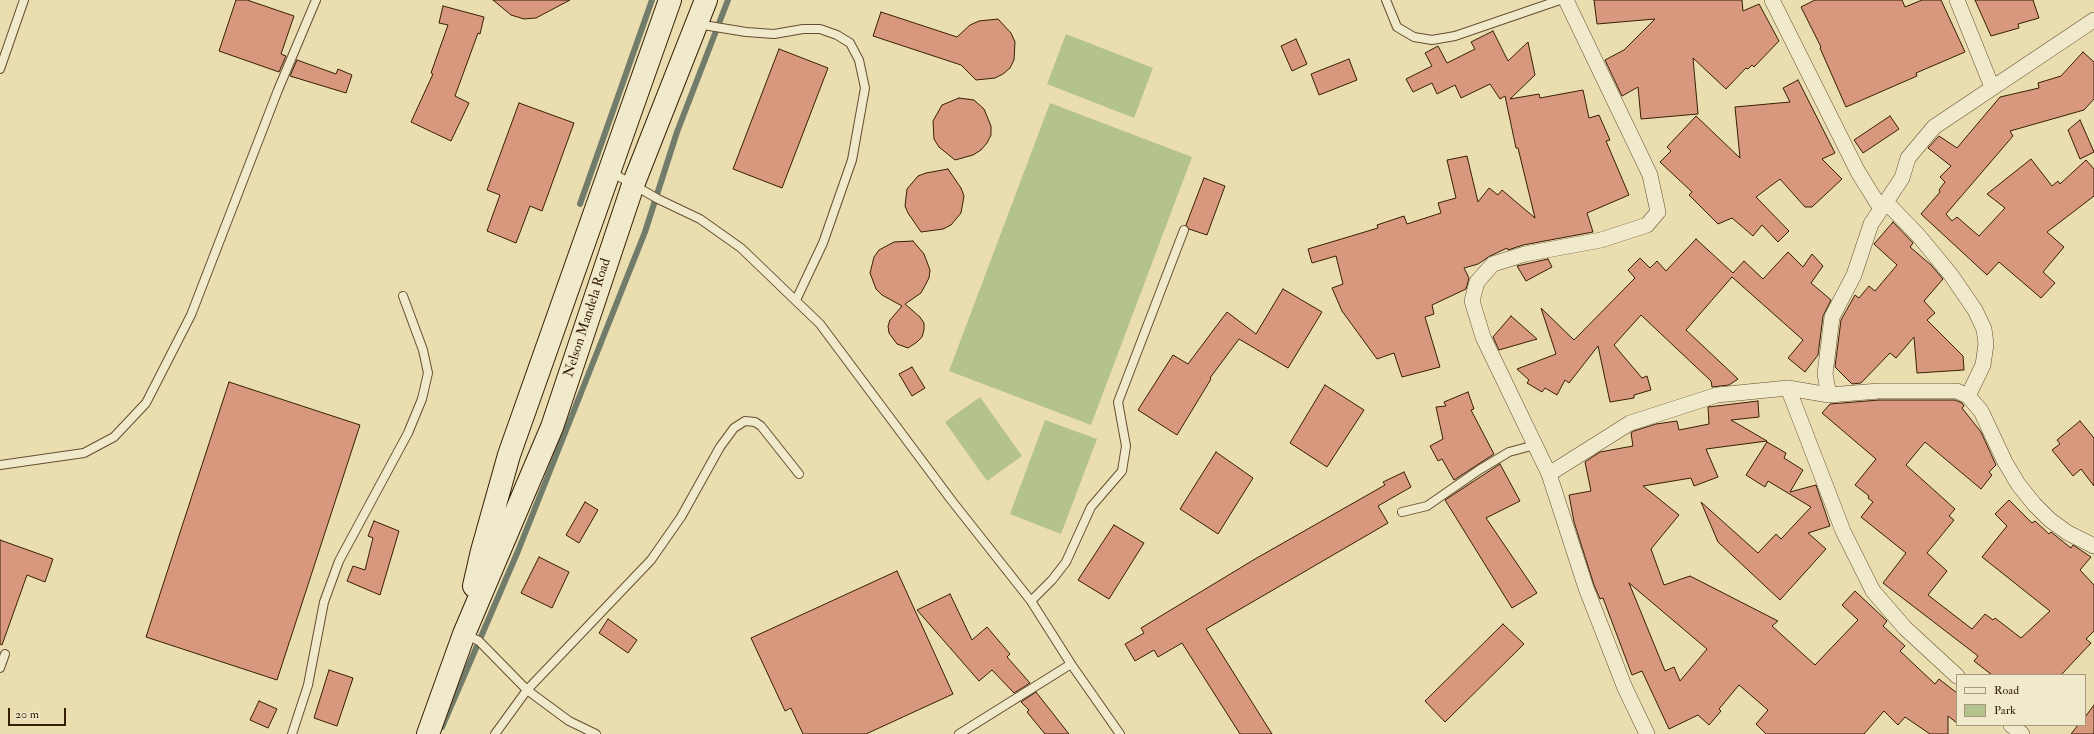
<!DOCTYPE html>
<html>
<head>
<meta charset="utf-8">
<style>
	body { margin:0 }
	#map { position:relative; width:2094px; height:734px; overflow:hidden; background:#eaddb0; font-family:"IM FELL Double Pica",serif }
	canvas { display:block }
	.legend { position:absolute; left:1956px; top:674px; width:130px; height:52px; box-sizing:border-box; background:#f1e9cc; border:1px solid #a7987c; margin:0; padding:5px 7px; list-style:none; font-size:12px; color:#371f04 }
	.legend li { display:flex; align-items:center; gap:8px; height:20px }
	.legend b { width:20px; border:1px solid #a7987c }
	.scale { position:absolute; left:8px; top:708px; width:58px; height:18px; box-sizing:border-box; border:2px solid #371f04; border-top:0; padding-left:5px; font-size:12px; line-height:14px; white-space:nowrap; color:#371f04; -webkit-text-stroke:3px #f1e9cc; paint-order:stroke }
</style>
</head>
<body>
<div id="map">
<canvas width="2094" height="734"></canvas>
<ul class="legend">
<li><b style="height:5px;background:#f1e9cc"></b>Road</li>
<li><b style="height:11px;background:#b4c28d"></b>Park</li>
</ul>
<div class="scale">20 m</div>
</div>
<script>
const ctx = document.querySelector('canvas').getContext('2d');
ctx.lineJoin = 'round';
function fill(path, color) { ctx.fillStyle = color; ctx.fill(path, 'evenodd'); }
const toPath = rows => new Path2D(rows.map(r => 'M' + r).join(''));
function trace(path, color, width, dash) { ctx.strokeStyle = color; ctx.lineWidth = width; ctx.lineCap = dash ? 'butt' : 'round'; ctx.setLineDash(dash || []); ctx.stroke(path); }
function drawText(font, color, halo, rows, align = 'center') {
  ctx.font = font + ' "IM FELL Double Pica",serif'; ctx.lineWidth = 3.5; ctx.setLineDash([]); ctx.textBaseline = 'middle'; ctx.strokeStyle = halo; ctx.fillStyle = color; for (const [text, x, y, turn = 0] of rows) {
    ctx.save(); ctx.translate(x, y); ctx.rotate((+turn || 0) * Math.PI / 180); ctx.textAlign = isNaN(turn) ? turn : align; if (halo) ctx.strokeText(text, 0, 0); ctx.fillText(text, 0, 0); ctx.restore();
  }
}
fill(toPath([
	[1066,34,1153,68,1134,118,1047,84],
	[1050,103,1192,157,1091,425,949,371],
	[980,397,1022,456,987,481,945,422],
	[1045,420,1097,439,1061,534,1010,514]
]), '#b4c28d');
trace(toPath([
	[580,204,652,0],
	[442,727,518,551,645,232,677,132,728,0]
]), '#717d6a', 6);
const building = toPath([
	[236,0,247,0,294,16,281,54,286,56,279,72,219,51,236,0],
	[493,0,570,0,536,18,524,19,511,15,493,0],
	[1594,0,1742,0,1743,11,1759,4,1779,41,1754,67,1752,65,1748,69,1746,68,1726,89,1693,58,1698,114,1641,119,1638,87,1622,96,1605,60,1624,50,1655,19,1597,24,1594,0],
	[1815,0,1902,0,1905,7,1922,0,1941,0,1965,52,1916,73,1917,76,1846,107,1820,48,1821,47,1801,7,1815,0],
	[1975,0,2033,0,2039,18,2018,24,2019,28,1991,36,1975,0],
	[443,6,484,17,480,34,478,33,455,96,469,103,451,141,411,122,433,74,431,73,448,25,439,23,443,6],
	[881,12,957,37,970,25,979,21,998,19,1011,33,1015,42,1014,60,1010,68,1003,74,995,78,976,80,961,65,873,36,881,12],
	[1493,31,1508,61,1528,42,1535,75,1510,99,1539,94,1540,98,1583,90,1589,118,1599,115,1610,140,1606,141,1629,195,1587,213,1593,232,1523,245,1508,250,1507,248,1490,256,1478,264,1464,268,1469,278,1466,289,1432,305,1434,314,1425,317,1440,367,1402,377,1394,353,1377,359,1342,311,1332,288,1343,284,1336,256,1312,263,1308,249,1378,228,1377,225,1404,216,1407,224,1441,213,1438,203,1456,198,1447,160,1467,156,1478,202,1489,188,1498,195,1502,190,1535,218,1518,148,1516,148,1505,96,1500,99,1490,84,1461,98,1455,85,1437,94,1432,83,1413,92,1406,79,1432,66,1425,53,1438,46,1447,63,1475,49,1471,42,1493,31],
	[1296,39,1307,64,1292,71,1281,46,1296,39],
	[779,49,828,68,782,188,733,169,779,49],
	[2083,52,2094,62,2094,99,2084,110,2010,131,2013,136,1946,214,1952,221,1957,217,1979,236,2005,208,1987,194,2031,159,2052,186,2058,181,2060,184,2086,160,2094,169,2094,196,2047,232,2064,247,2043,272,2055,283,2041,298,1999,262,1987,275,1921,214,1940,192,1939,190,1945,182,1940,177,1951,166,1928,148,1939,136,1957,148,2000,97,2039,88,2038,83,2061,76,2083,52],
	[1349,59,1357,80,1319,95,1311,74,1349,59],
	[297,60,336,74,338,69,352,75,346,93,290,76,297,60],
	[1798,80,1835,153,1822,159,1842,179,1812,207,1805,207,1780,179,1756,197,1789,231,1778,242,1762,225,1753,236,1732,218,1718,224,1689,195,1692,192,1660,162,1671,151,1667,147,1696,116,1740,158,1735,107,1790,102,1783,88,1798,80],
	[959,98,974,100,984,109,991,126,991,135,987,143,981,150,973,155,955,160,939,147,934,139,933,121,942,105,959,98],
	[519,103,574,123,542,211,530,206,516,243,487,231,500,195,487,190,519,103],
	[1890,116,1899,129,1863,153,1854,140,1890,116],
	[2080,120,2094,152,2080,159,2068,130,2080,120],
	[948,169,961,188,964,196,961,213,951,225,943,229,921,232,908,213,905,206,907,189,918,176,926,173,948,169],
	[1204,178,1225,186,1207,235,1189,229,1186,225,1204,178],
	[1893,222,1913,243,1910,247,1931,265,1943,279,1924,301,1935,313,1927,320,1963,356,1964,370,1917,373,1914,337,1896,358,1890,353,1861,383,1852,384,1835,367,1841,320,1855,295,1859,298,1869,286,1875,291,1897,265,1874,244,1893,222],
	[1696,239,1733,273,1744,261,1763,279,1788,252,1803,267,1812,254,1823,266,1811,283,1831,300,1823,316,1818,355,1805,372,1788,358,1803,340,1732,277,1686,330,1738,379,1729,385,1712,387,1711,381,1641,315,1614,345,1642,378,1647,376,1651,390,1634,395,1634,398,1610,402,1598,346,1569,383,1565,380,1557,395,1545,388,1542,392,1527,383,1529,380,1517,369,1556,354,1541,308,1574,340,1635,278,1628,270,1640,258,1650,268,1657,261,1666,271,1696,239],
	[913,241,924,254,930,270,929,278,921,293,905,304,920,317,924,323,924,330,922,337,917,342,908,348,897,344,889,333,888,326,890,320,902,306,882,295,876,289,870,273,874,257,879,250,894,242,913,241],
	[1548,259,1552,267,1526,281,1517,266,1548,259],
	[1283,289,1322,312,1288,368,1239,339,1210,378,1211,379,1177,435,1138,410,1173,355,1188,364,1227,312,1256,334,1283,289],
	[1511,316,1537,339,1499,350,1493,337,1511,316],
	[912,367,925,388,912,396,899,374,912,367],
	[229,382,360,425,277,680,146,637,229,382],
	[1325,385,1364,410,1327,467,1290,443,1325,385],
	[1468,392,1474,409,1471,410,1494,454,1454,480,1442,459,1438,461,1430,446,1443,439,1436,407,1446,406,1444,402,1468,392],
	[1879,400,1955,400,1962,403,1964,406,1962,408,1981,432,1996,465,1989,472,1992,475,1981,489,1925,442,1906,465,1955,509,1949,516,1954,520,1927,553,1947,571,1928,595,1972,629,1985,614,1993,620,1995,618,2021,638,2050,611,1982,557,2007,526,1995,514,2009,500,2032,523,2035,521,2049,534,2051,532,2071,548,2073,545,2091,557,2080,570,2094,585,2094,631,2086,639,2091,643,2061,675,1992,675,1974,661,1978,656,1883,583,1906,553,1861,517,1873,502,1868,498,1869,496,1855,485,1876,459,1822,413,1830,404,1879,400],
	[1758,401,1759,417,1731,420,1767,441,1706,449,1718,477,1694,486,1691,478,1643,486,1679,515,1651,549,1664,585,1690,576,1778,621,1772,626,1815,665,1858,620,1842,605,1855,591,1887,621,1883,626,1905,646,1900,651,1935,684,1939,679,1957,693,1957,723,1948,716,1948,734,1930,734,1905,717,1898,725,1884,711,1864,734,1766,734,1756,724,1768,710,1739,685,1719,709,1721,711,1709,725,1698,715,1669,729,1642,671,1632,675,1603,598,1600,599,1594,585,1574,522,1569,495,1591,491,1585,462,1600,452,1633,446,1631,433,1634,431,1656,424,1677,421,1679,430,1709,424,1708,407,1758,401],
	[1629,583,1707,649,1680,681,1674,667,1665,671,1629,583],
	[2080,421,2094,438,2094,486,2081,469,2073,476,2052,450,2060,444,2057,440,2080,421],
	[1767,442,1786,453,1784,458,1803,470,1790,492,1816,485,1830,526,1808,533,1826,549,1780,600,1718,542,1701,502,1758,553,1776,534,1781,539,1811,507,1768,481,1765,487,1746,475,1767,442],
	[1216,452,1253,478,1218,534,1180,509,1216,452],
	[1500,464,1520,501,1486,518,1537,593,1512,608,1445,500,1500,464],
	[1404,472,1411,487,1378,506,1388,523,1206,629,1272,734,1240,734,1182,643,1158,657,1154,650,1135,661,1125,644,1144,633,1141,628,1255,559,1385,485,1383,482,1404,472],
	[585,502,598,510,579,543,566,535,585,502],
	[374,521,399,531,380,595,347,581,353,566,365,570,373,538,368,536,374,521],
	[1114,525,1144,543,1109,599,1078,580,1114,525],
	[0,540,53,559,45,582,27,575,2,645,0,644,0,540],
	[539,557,569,572,552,608,521,593,539,557],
	[897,571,953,694,866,734,803,734,791,708,785,711,751,638,897,571],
	[950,594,972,640,987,627,1010,654,1007,657,1030,683,1014,693,992,670,979,681,917,610,950,594],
	[608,619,637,640,628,653,599,633,608,619],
	[1503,624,1524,644,1445,722,1425,701,1503,624],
	[329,670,353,678,337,726,314,718,329,670],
	[1036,692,1069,734,1045,734,1027,712,1029,710,1021,702,1036,692],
	[259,701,277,709,268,728,250,720,259,701],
	[2094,705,2094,734,2071,734,2078,725,2085,725,2085,717,2094,705]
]);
fill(building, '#d8987e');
trace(building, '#371f04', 1);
const lane = toPath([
	[1386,0,1397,27,1414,37,1432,40,1455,36,1560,0],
	[697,24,746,32,774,34,803,29,820,29,837,35,850,43,859,60,865,88,852,160,823,243,796,300],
	[0,69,24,0],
	[611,172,658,199,700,219,741,248,820,324,952,501,1031,601,1071,664,1120,734],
	[0,465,84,453,114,437,146,403,191,315,278,90,316,0],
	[1402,512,1427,506,1479,470,1509,452,1535,445],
	[1031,601,1052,580,1066,562,1091,507,1122,471,1126,446,1118,402,1184,230],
	[466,635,479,641,527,690,569,721,596,734],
	[0,668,5,654],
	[292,734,308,685,324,602,339,561,408,433,422,399,428,373,423,350,403,296],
	[495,734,527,690,651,560,681,517,720,447,734,428,745,421,755,422,761,426,799,474],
	[959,734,1071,664]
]);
const street = toPath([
	[1566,0,1650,175,1658,212,1647,225,1601,240,1525,254,1493,264,1477,282,1472,301,1483,337,1549,474,1586,588,1625,688,1647,734],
	[1772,0,1858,172,1881,209],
	[1957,0,1992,87],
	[1886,202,1918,235,1951,275,1975,310,1984,329,1986,344,1983,365,1968,396],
	[1788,388,1843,531,1873,591,1905,628,1957,676],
	[1829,395,1825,374,1832,317,1854,275,1871,224,1902,178,1908,158,1934,127,2094,20],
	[1549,474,1630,423,1717,395,1788,388,1829,395,1879,391,1957,391,1968,396,1981,411,2005,462,2018,484,2034,504,2050,520,2068,533,2094,546],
	[2011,725,2022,734]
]);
const secondary = toPath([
	[474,586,482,551,509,455,670,0],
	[428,734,464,634,552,427,633,185,706,0]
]);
trace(lane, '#644e2f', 10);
trace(street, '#644e2f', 16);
trace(secondary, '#371f04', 24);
trace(lane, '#f1e9cc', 8);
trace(street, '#f1e9cc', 15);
trace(secondary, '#f1e9cc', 22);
drawText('14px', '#371f04', '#f1e9cc', [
	["Nelson Mandela Road",588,318,-72]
]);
</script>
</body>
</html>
